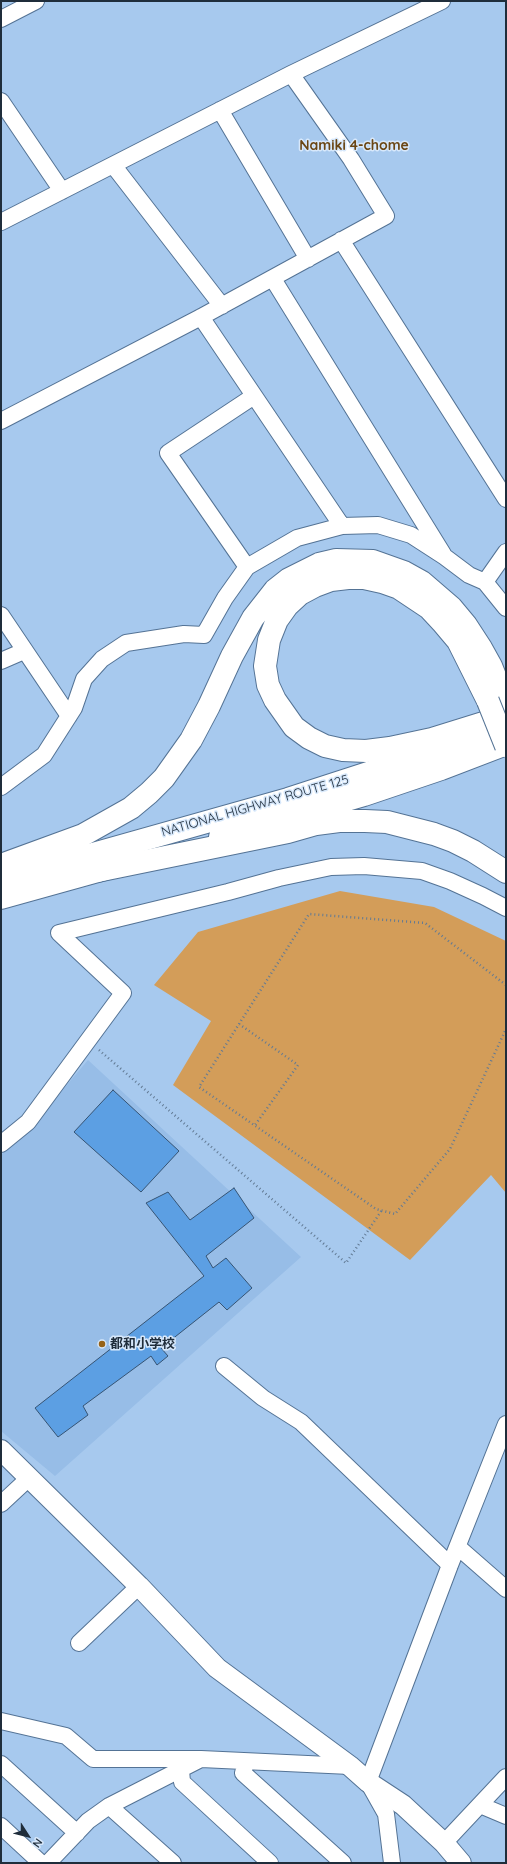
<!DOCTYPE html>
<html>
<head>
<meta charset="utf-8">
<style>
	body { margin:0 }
	#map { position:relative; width:507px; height:1864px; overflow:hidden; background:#a7c9ee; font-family:Quicksand,sans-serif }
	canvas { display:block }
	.frame { position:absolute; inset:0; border:2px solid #1f2d3b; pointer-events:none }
	.north { position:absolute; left:8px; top:1816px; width:40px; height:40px; -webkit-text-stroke:3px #d7e8fb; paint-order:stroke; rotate:126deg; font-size:11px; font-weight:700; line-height:16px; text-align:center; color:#1f2d3b }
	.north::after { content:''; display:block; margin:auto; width:14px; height:18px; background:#1f2d3b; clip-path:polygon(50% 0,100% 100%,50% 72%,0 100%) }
</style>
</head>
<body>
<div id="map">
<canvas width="507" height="1864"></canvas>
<div class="frame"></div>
<div class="north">N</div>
</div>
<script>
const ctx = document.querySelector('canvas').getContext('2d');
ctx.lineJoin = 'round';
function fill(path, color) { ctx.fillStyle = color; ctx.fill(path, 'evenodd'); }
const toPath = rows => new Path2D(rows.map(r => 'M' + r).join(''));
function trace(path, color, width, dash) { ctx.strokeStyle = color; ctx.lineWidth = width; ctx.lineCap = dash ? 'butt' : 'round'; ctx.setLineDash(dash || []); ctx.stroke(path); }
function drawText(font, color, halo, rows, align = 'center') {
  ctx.font = font + ' Quicksand,"Noto Sans JP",sans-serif'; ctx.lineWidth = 3; ctx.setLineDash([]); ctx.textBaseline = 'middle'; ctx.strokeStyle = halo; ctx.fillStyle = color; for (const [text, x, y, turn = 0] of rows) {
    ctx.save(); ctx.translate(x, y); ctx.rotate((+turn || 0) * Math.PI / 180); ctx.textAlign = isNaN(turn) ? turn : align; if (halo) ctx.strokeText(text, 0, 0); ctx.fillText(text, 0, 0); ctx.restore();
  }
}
fill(toPath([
	[88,1060,301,1257,55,1476,1,1431,1,1155,26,1133]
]), '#97bde7');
fill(toPath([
	[340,891,434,907,506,941,506,1193,491,1175,410,1260,173,1085,211,1021,154,985,198,932]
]), '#d39d59');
const building = toPath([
	[113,1090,179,1151,141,1192,74,1132,113,1090],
	[234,1188,254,1218,206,1256,213,1268,226,1258,252,1288,227,1310,219,1302,161,1348,168,1356,157,1365,151,1356,83,1406,88,1415,58,1437,35,1408,204,1276,146,1203,168,1192,190,1220,234,1188]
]);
fill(building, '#5c9fe3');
trace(building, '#365474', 1);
const minor = toPath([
	[1,19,36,1],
	[1,101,62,191],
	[220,110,308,259],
	[113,165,222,306],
	[1,222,291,74,442,1],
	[341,240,506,499],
	[273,279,443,554],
	[201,317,342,526],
	[1,421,201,317,386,216,351,159,291,74],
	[247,567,168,453,254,396],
	[485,582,506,552],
	[1,615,69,716],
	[1,661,24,651],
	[1,787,44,755,74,708,84,679,102,659,126,643,184,634,204,635,225,598,247,567,297,538,342,526,378,525,411,535,445,557,469,575,485,582,506,608],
	[1,1144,28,1122,123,993,59,933,228,892,279,878,331,867,364,866,422,871,450,881,483,896,506,908],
	[224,1366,263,1398,301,1422,450,1565],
	[1,1504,30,1477],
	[458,1547,506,1589],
	[79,1643,139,1586],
	[1,1721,66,1736,93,1759,201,1759,350,1766],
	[246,1762,243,1773,343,1863],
	[1,1764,77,1833],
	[181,1770,182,1782,270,1863],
	[480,1805,506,1816],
	[109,1806,173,1863],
	[1,1826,41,1863],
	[444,1843,506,1777],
	[48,1863,88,1821,109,1806,199,1760],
	[392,1863,386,1814,368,1782,450,1565,506,1424]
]);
const tertiary = toPath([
	[1,1450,139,1586,217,1668,350,1766,368,1782,403,1805,444,1843,461,1863]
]);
const trunk = toPath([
	[220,837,364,795,441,769,506,744],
	[1,880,288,799,433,752,487,731],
	[1,898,116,866]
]);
const motorway = toPath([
	[488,701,458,641,442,622,429,608,399,588,382,582,364,578,348,578,331,580,315,586,300,594,287,606,277,620,269,640,265,666,268,685,275,700,294,727,309,738,325,746,343,750,366,751,390,748,432,739,506,716],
	[1,865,83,835,131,808,149,793,164,778,191,740,209,706,232,656,253,618,275,590,289,579,319,564,336,560,373,561,404,572,422,582,451,607,466,625,481,648,491,666,506,704],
	[97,871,288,832,316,824,339,821,365,821,387,822,434,834,453,841,473,851,506,872]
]);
trace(minor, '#547395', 18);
trace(tertiary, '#547395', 22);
trace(trunk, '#547395', 24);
trace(motorway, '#547395', 24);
trace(toPath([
	[506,985,425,923,309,914,199,1087,376,1209,395,1214,450,1149,506,1029],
	[239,1024,298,1065,255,1125],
	[99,1050,346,1263,382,1210]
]), '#627a94', 2.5, [1, 3]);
trace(minor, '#fff', 16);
trace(tertiary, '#fff', 20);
trace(trunk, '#fff', 22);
trace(motorway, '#fff', 22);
const motorwayBridge = toPath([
	[488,701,506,746]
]);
trace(motorwayBridge, '#547395', 24, []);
trace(motorwayBridge, '#fff', 22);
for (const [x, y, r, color] of [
	[102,1344,4,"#966217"]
]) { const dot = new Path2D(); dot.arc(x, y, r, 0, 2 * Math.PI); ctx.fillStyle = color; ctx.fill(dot); trace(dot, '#d7e8fb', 1.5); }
drawText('13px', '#1f2d3b', '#d7e8fb', [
	["NATIONAL HIGHWAY ROUTE 125",255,806,-16]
]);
drawText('bold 13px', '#1f2d3b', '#d7e8fb', [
	["都和小学校",110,1344]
], 'left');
drawText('bold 14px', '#6a4614', '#d7e8fb', [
	["Namiki 4-chome",354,146]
]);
</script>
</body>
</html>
